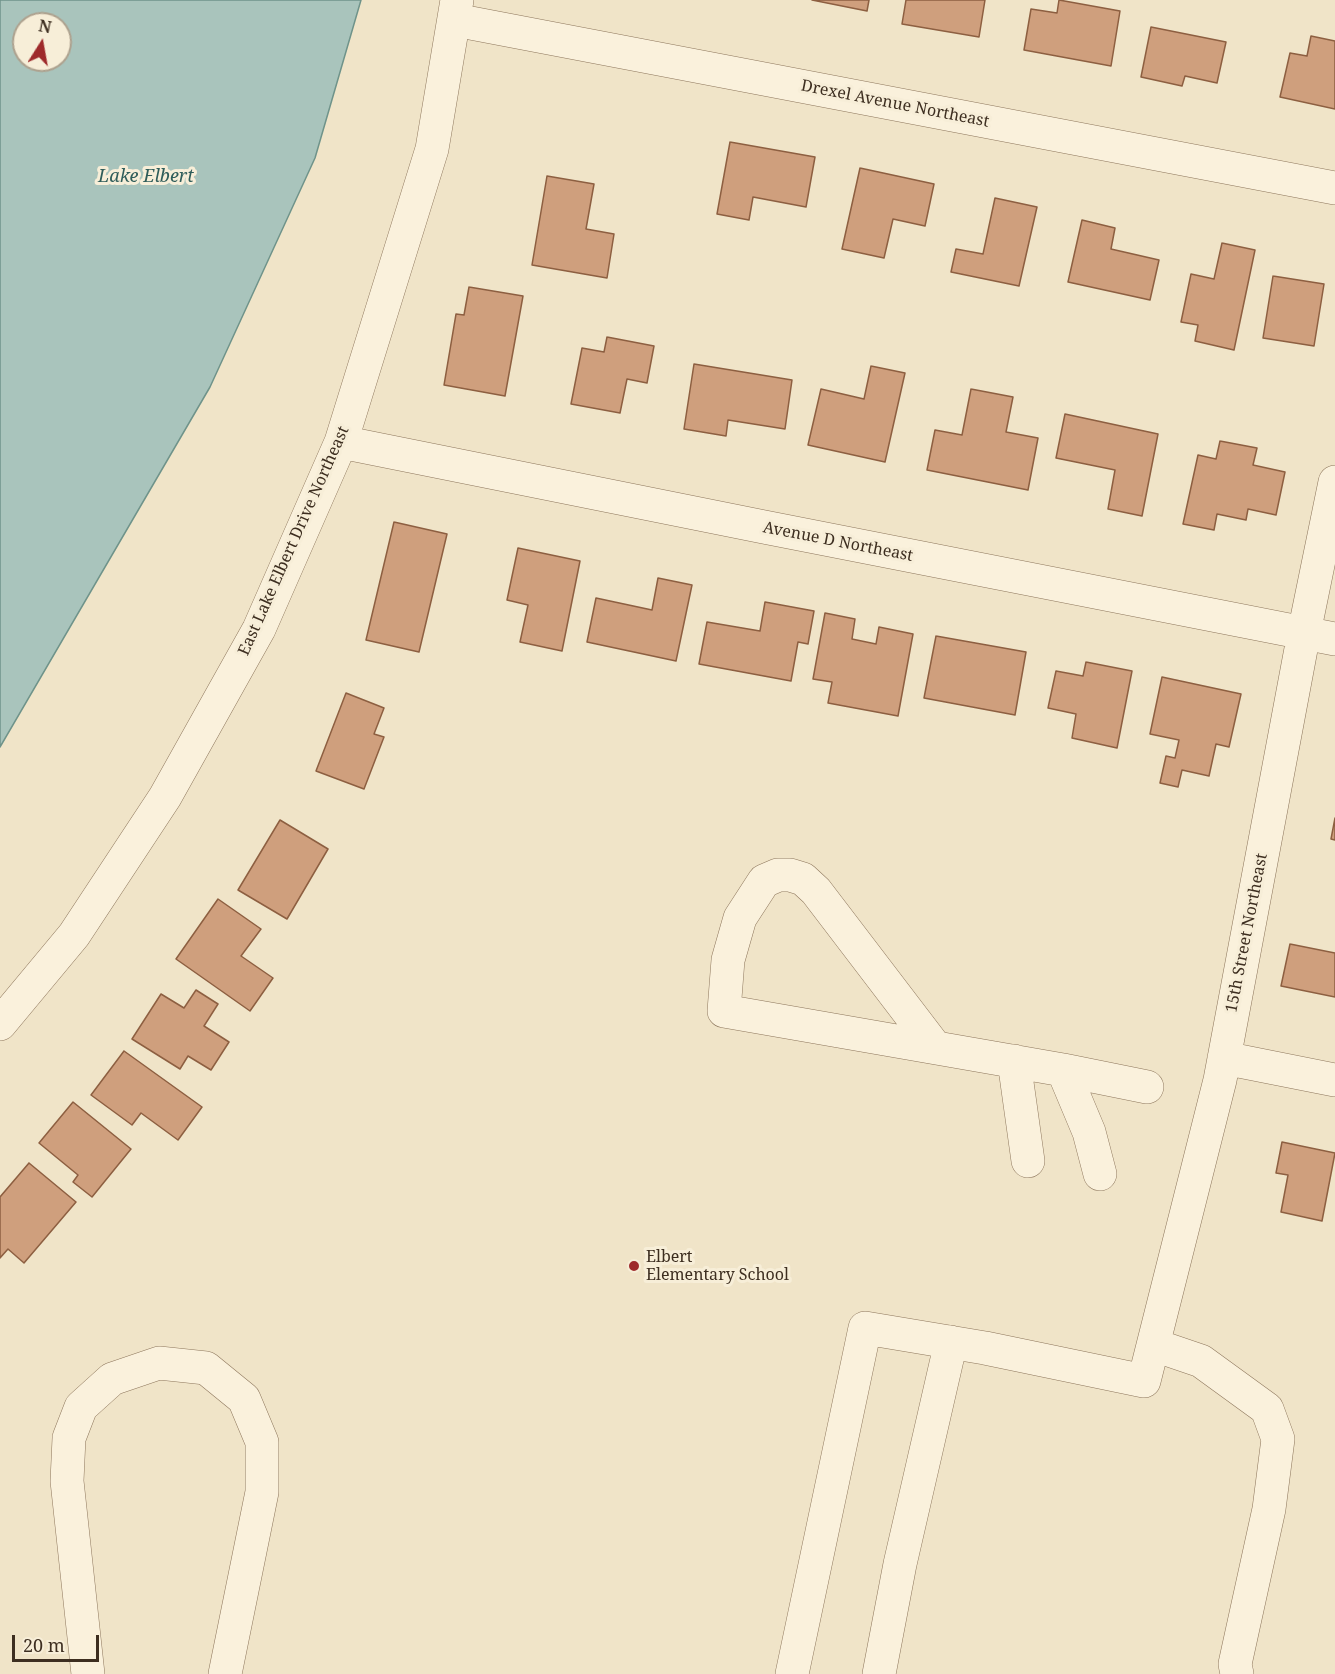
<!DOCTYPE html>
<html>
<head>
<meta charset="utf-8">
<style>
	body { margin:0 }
	#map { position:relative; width:1335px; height:1674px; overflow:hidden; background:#f0e4c8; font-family:"Noto Serif",serif }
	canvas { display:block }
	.north { position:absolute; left:12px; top:12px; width:60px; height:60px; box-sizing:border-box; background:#f7eed8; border:2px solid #ada18e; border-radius:50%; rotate:11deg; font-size:16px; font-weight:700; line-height:24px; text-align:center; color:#3d2e20 }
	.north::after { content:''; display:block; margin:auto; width:21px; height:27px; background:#9e2a2b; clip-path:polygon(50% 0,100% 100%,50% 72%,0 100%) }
	.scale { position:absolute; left:12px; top:1635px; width:87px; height:27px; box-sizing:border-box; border:3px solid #3d2e20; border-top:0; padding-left:8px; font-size:18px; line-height:21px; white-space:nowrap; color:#3d2e20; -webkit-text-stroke:4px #f7eed8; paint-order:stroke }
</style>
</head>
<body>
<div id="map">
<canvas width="1335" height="1674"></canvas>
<div class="north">N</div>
<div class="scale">20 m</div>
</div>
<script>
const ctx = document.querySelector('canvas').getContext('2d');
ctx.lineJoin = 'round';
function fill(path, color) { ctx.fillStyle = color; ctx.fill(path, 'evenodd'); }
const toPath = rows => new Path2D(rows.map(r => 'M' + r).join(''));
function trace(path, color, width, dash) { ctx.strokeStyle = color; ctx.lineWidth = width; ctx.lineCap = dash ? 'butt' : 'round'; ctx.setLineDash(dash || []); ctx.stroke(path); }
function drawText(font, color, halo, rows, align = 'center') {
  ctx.font = font + ' "Noto Serif",serif'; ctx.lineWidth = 6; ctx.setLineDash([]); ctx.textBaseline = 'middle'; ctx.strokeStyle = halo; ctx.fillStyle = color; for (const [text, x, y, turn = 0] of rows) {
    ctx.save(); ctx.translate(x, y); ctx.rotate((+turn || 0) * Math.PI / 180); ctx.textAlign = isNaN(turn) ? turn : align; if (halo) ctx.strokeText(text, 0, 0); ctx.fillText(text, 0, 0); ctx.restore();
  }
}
const water = toPath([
	[0,0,361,0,315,158,210,387,0,747,0,0],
	[24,24,60,24,60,60,24,60,24,24]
]);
fill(water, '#a9c4bc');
trace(water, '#6f938a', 1.5);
const building = toPath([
	[812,0,869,0,867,11,812,0],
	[906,0,985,0,979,37,902,24,906,0],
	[1059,0,1120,11,1111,66,1024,50,1031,9,1057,13,1059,0],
	[1151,27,1226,42,1217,83,1185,76,1182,86,1141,77,1151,27],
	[1311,36,1335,41,1335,109,1280,97,1290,53,1307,56,1311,36],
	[730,142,815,157,806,207,753,197,749,220,717,214,730,142],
	[860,168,934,184,925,226,893,219,884,258,842,249,860,168],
	[547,176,594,184,586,229,614,234,607,278,532,265,547,176],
	[995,198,1037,207,1019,286,951,272,956,249,983,254,995,198],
	[1082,220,1115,228,1111,249,1159,260,1150,300,1068,282,1082,220],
	[1222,243,1255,250,1234,350,1195,341,1198,325,1181,322,1191,274,1214,279,1222,243],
	[1273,276,1324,284,1314,346,1263,338,1273,276],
	[469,287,523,296,505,396,444,385,456,314,464,315,469,287],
	[607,337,654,346,647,383,627,379,620,413,571,404,582,348,604,352,607,337],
	[694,364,792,380,785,429,728,420,726,436,684,429,694,364],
	[871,366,905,373,885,462,808,445,821,389,864,399,871,366],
	[971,389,1013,397,1006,432,1038,438,1028,490,927,470,935,430,962,435,971,389],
	[1065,414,1158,434,1142,516,1108,509,1115,470,1056,458,1065,414],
	[1220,441,1257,448,1253,465,1285,472,1276,515,1248,509,1246,520,1217,514,1214,530,1183,524,1198,455,1216,459,1220,441],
	[394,522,447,534,419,652,366,640,394,522],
	[518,548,580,561,562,651,520,642,528,605,507,600,518,548],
	[658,578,692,585,676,661,587,642,596,598,652,610,658,578],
	[765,602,814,611,808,644,798,642,791,681,699,664,707,622,760,631,765,602],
	[825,613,855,619,852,639,876,644,879,627,913,634,898,716,828,703,832,682,813,679,825,613],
	[936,636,1026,652,1015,715,924,698,936,636],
	[1086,662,1132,671,1117,748,1072,738,1076,714,1048,708,1056,671,1083,676,1086,662],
	[1162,677,1241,694,1229,747,1216,744,1209,776,1182,770,1178,787,1160,783,1166,756,1175,758,1179,740,1150,734,1162,677],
	[346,693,384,708,374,734,384,737,364,789,316,771,346,693],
	[1335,818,1335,840,1331,839,1335,818],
	[280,820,328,849,287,919,238,890,280,820],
	[218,899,261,929,241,956,273,978,250,1011,176,959,218,899],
	[1290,944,1335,953,1335,997,1281,986,1290,944],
	[196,990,218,1004,204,1026,229,1042,211,1070,188,1056,180,1069,132,1039,161,994,184,1008,196,990],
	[124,1051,202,1107,178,1140,141,1113,132,1125,91,1095,124,1051],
	[73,1102,131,1149,92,1197,73,1182,78,1175,39,1143,73,1102],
	[1282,1142,1335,1153,1322,1221,1281,1212,1288,1175,1276,1173,1282,1142],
	[29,1163,76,1202,24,1263,8,1249,0,1258,0,1197,29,1163]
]);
fill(building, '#cf9f7d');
trace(building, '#8d5f41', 1.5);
const minor = toPath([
	[455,20,1335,188],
	[341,442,764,527,1335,639],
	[0,1024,74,935,165,797,259,629,341,442,432,149,457,0],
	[935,1047,816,891,803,879,790,875,778,875,764,881,740,918,728,960,724,1011,1063,1070,1089,1132,1100,1174],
	[1224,1058,1335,1080],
	[1014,1061,1028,1161],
	[1063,1070,1147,1087],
	[1154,1345,1201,1361,1267,1409,1278,1439,1269,1509,1235,1664,1237,1674],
	[88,1674,67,1481,69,1438,81,1407,112,1379,159,1363,206,1368,244,1399,262,1442,262,1492,225,1674],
	[792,1674,865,1328,985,1348,1144,1381,1220,1080,1304,633,1335,482],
	[879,1674,900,1564,951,1342]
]);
trace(minor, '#8d765c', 34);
trace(minor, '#faf1dc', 33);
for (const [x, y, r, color] of [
	[634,1266,6,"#9e2a2b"]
]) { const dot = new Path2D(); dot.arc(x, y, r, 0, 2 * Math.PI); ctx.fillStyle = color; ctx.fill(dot); trace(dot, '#f7eed8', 2); }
drawText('16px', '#3d2e20', '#f7eed8', [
	["Drexel Avenue Northeast",895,104,11],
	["East Lake Elbert Drive Northeast",294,541,-66],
	["Avenue D Northeast",838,542,11],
	["15th Street Northeast",1247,933,-79]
]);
drawText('16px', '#3d2e20', '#f7eed8', [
	["Elbert",646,1257],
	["Elementary School",646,1275]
], 'left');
drawText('italic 18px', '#2f5d5a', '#f7eed8', [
	["Lake Elbert",146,177]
]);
</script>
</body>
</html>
